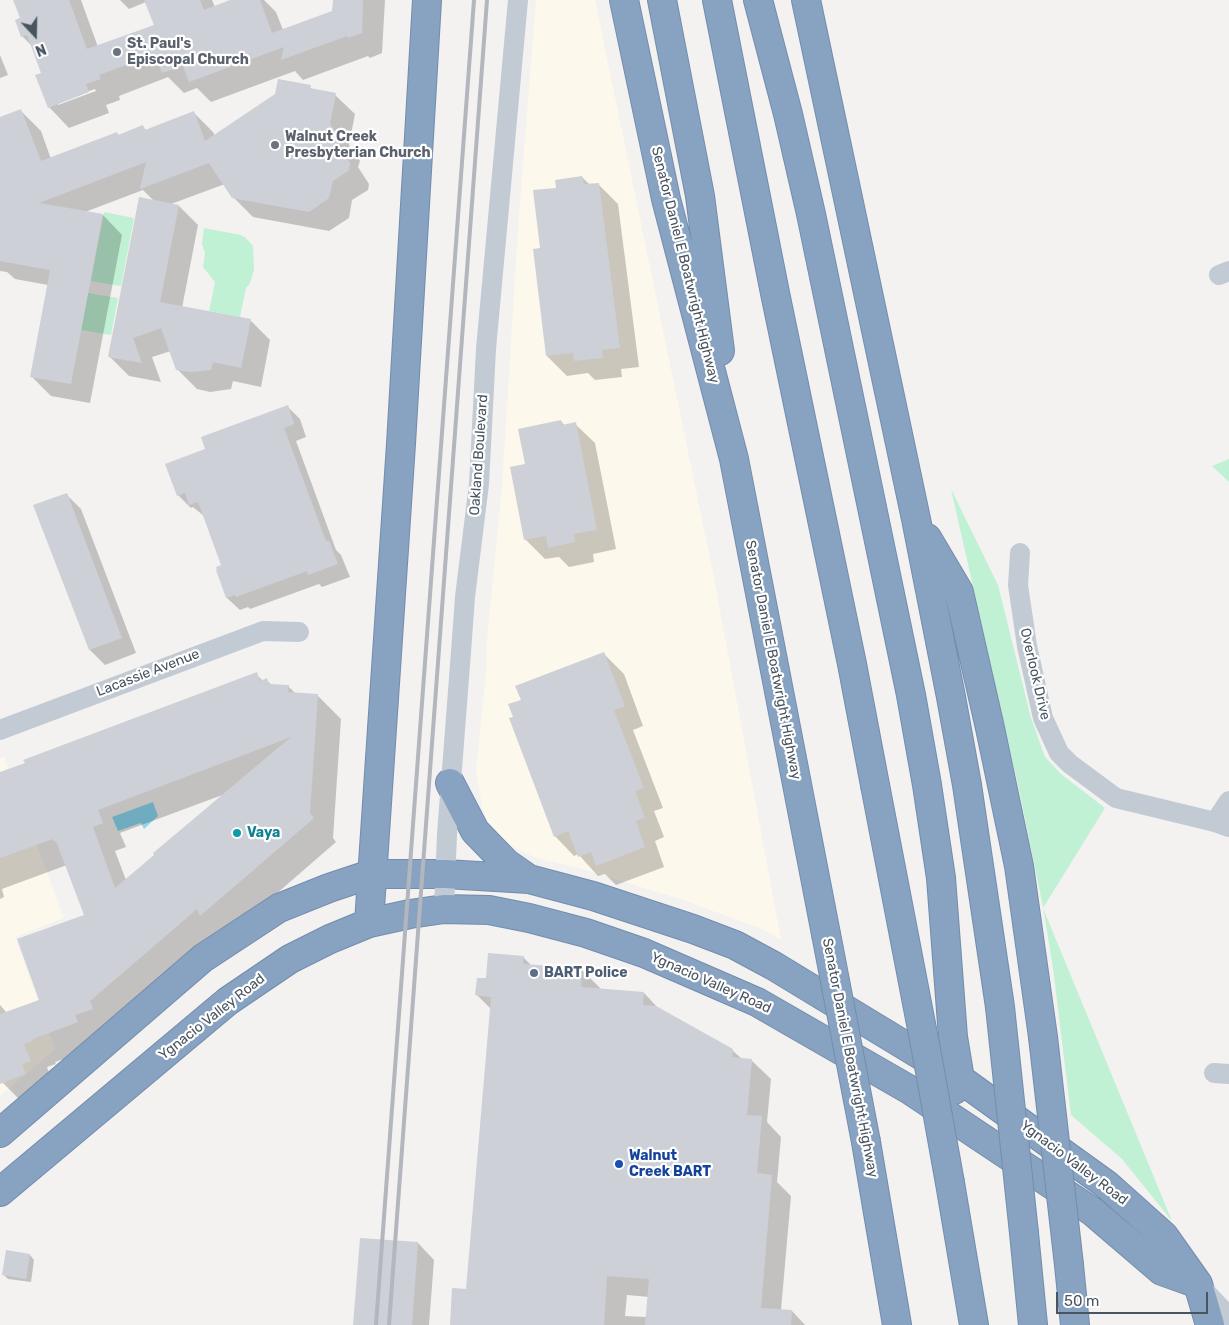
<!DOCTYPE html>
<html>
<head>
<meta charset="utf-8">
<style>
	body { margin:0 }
	#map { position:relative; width:1229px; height:1325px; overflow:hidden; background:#f4f1f1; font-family:Rubik,sans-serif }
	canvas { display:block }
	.north { position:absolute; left:10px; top:10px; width:50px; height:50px; -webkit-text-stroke:4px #fff; paint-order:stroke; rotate:159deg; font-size:14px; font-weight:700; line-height:20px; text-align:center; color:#48545f }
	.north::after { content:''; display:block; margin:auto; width:18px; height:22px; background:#48545f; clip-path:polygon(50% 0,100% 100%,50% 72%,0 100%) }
	.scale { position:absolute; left:1056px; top:1292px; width:152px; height:22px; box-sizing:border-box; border:2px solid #48545f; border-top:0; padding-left:6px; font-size:15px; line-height:18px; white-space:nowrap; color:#48545f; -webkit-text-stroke:4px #fff; paint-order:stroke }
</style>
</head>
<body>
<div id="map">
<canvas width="1229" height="1325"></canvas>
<div class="north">N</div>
<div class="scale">50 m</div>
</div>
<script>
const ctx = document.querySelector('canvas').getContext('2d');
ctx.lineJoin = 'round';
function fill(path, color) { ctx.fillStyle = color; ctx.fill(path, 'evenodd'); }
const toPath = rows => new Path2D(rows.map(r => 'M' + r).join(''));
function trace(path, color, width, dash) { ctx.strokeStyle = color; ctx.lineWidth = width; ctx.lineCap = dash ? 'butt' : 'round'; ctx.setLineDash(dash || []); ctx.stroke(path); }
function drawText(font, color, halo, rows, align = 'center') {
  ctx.font = font + ' Rubik,sans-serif'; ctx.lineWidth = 4.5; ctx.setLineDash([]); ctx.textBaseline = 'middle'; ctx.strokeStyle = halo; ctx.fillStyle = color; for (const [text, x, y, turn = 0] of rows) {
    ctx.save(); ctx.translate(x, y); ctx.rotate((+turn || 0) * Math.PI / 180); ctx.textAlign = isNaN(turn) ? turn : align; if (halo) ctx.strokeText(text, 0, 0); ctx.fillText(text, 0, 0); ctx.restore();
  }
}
fill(toPath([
	[536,0,595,0,714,578,781,940,762,929,686,901,586,870,536,858,513,847,503,839,490,826,483,811,476,771,486,672,487,641,502,486,519,215],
	[4,757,64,918,15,937,55,1049,0,1096,0,759]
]), '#fdf8ec');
fill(toPath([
	[104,212,134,218,121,286,91,281],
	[204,228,241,235,246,238,253,246,254,270,250,283,246,288,240,317,209,311,215,282,203,267,205,253,202,244],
	[88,293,118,298,111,335,81,330],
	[1229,459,1229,482,1212,466],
	[951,489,998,585,1031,718,1045,757,1061,774,1105,808,1043,908,1172,1221,1122,1159,1071,1115,1053,968,1043,907,1020,794]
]), '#c0f1d4');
fill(toPath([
	[153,802,158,816,144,829,141,823,118,831,112,817]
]), '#8cd8ef');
fill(toPath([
	[14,0,81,0,98,47,155,25,146,2,129,9,120,0,212,0,215,7,234,0,264,0,276,12,283,30,334,12,334,0,385,0,382,53,370,58,368,56,303,80,295,71,211,102,197,88,184,93,168,77,119,96,120,100,106,105,109,113,69,128,49,107,42,74,32,46,22,36,21,19],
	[95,89,96,91,58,105,58,102],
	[0,55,8,75,0,78],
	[310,87,314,91,335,95,355,114,349,145,360,161,358,167,369,184,368,190,352,200,349,218,329,231,253,217,233,197,225,184,171,204,179,206,198,225,182,308,250,320,270,340,261,387,233,381,231,389,210,392,197,389,177,369,171,351,152,357,161,382,129,376,109,356,154,201,143,190,85,212,103,215,122,235,90,403,51,396,31,376,48,285,15,279,7,272,0,271,0,119,21,111,41,131,51,159,117,133,119,136,143,127,147,131,194,113,213,132,215,136],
	[582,177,590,185,598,184,618,204,639,367,621,369,622,377,595,380,588,373,567,376,547,356,534,250,541,249,557,189],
	[287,406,300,419,306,437,296,441,336,550,341,555,350,577,322,587,319,584,250,609,248,607,240,610,227,598,223,566,204,516,193,507,191,508,178,495,207,450],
	[561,421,565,426,575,424,595,443,616,549,593,554,594,562,569,567,559,557,545,559,526,540,526,465],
	[66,494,81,509,136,653,105,665,90,650,35,506],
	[604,654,624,674,643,726,633,730,663,808,654,811,664,837,655,841,664,867,616,885,605,874,598,876,578,854,574,856,555,836,514,718,522,701],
	[256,674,263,681,266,680,272,685,288,686,296,694,318,696,341,719,333,838,336,842,101,1046,55,1062,56,1064,47,1067,53,1084,26,1106,2,1082,0,1076,0,1005,7,1013,41,1001,85,915,67,865,2,889,4,897,0,899,0,774],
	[225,794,126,880,115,851,126,847,120,833],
	[523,957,532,966,582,970,602,990,644,993,659,1009,732,1050,742,1059,751,1060,771,1079,767,1122,781,1137,777,1182,791,1196,781,1310,792,1311,805,1325,451,1325,467,1290,491,1009,477,995,487,980],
	[627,1295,649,1297,647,1317,625,1316],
	[418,1243,434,1260,429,1325,354,1325],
	[7,1251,30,1255,34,1260,31,1282,8,1279,3,1274]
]), '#0003');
fill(toPath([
	[13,0,69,0,87,49,154,25,144,0,200,0,204,10,230,0,260,0,272,33,332,11,333,0,363,0,362,33,348,38,347,36,281,60,284,47,189,82,183,66,162,73,155,54,99,75,101,79,86,84,89,92,48,108,35,75,41,73,27,35,21,37,15,20,20,18],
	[278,79,311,85,310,88,336,93,330,124,341,140,339,146,350,163,349,170,333,181,329,198,309,212,232,198,209,163,140,189,146,162,39,203,103,214,71,384,30,377,50,270,0,261,0,117,21,109,41,161,117,132,118,135,143,125,145,130,194,111,205,141,275,94],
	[582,176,584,184,599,183,620,348,602,350,603,358,574,361,573,353,546,356,533,249,540,248,533,190,556,188,555,180],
	[139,197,179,205,160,302,251,319,241,368,213,362,211,370,190,372,176,370,161,328,133,338,142,363,108,357],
	[288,405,294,424,284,428,326,541,329,541,338,564,308,575,307,571,236,597,235,595,226,598,216,570,217,570,216,567,221,565,198,502,189,505,185,493,177,496,165,464,205,449,201,437],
	[561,420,562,425,576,422,597,530,574,534,575,542,548,548,546,536,524,540,510,467,525,464,518,429],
	[67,493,122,638,89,650,33,505],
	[604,652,625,706,614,710,644,788,635,791,645,818,636,821,645,847,596,866,591,852,578,857,568,831,554,837,509,718,513,717,508,704,521,700,515,686],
	[257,672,260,681,267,678,269,684,289,685,288,692,318,694,310,813,314,818,200,916,197,909,90,1001,93,1009,75,1015,78,1022,33,1039,33,1041,24,1044,31,1061,22,1064,26,1074,0,1084,0,1014,39,1000,17,939,84,915,56,841,54,842,53,839,0,858,0,772,25,763,23,760],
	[291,737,153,853,154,855,115,888,93,827,103,823,98,810],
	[488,953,524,956,523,964,582,968,581,987,644,992,643,1005,656,1006,733,1049,732,1057,752,1059,747,1115,762,1116,757,1173,772,1175,761,1308,792,1310,791,1325,645,1325,649,1279,607,1276,604,1325,450,1325,452,1288,466,1289,491,997,475,995,477,978,486,978],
	[360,1238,418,1242,412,1325,353,1325],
	[6,1250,30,1254,26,1279,2,1275]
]), '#cdd0d6');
const highway = toPath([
	[624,0,666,199,734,459,826,934],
	[662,0,700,196,720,351],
	[717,0,775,293,852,664,875,785],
	[758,0,788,114,811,214,911,695,927,785,941,878,953,1037,960,1079,954,1090],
	[806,0,916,519,951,697,967,785,1000,1007],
	[927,538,959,592,990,728,1019,866,1043,1037],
	[450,783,475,831,506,863,529,879],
	[369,923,401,444,427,0],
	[0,1133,203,958,279,908,329,888,371,874,445,874,529,879,593,896,693,929,735,945,774,966,960,1079,1107,1185,1164,1236,1198,1284,1210,1325],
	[866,1142,897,1325],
	[950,1183,974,1325],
	[0,1192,228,1001,290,959,330,939,369,923,410,914,444,909,489,910,529,918,586,933,644,953,757,1002,910,1090,1093,1212,1162,1271,1198,1284],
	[1024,1233,1033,1325],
	[1069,1265,1075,1325]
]);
trace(highway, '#738dad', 30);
trace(toPath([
	[1219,275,1229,271],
	[1020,553,1018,585,1027,646,1043,718,1059,753,1070,764,1116,798,1215,822,1229,827],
	[0,730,263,631,299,632],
	[1215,822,1229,801],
	[444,909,447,834,461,652,465,597,479,484,486,349,518,0],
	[1214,1073,1229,1074],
	[1201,1287,1229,1317]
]), '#c2cbd3', 20);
trace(highway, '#88a2c1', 28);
trace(toPath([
	[376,1325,474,0],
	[389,1325,487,0]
]), '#b3b6bc', 4);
const highwayBridge = toPath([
	[875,785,927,1055,950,1183],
	[826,934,866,1142],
	[1000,1007,1024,1233],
	[1043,1037,1069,1265]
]);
trace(highwayBridge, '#738dad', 30, []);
trace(highwayBridge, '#88a2c1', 28);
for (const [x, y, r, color] of [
	[117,52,5,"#6b7280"],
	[275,145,5,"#6b7280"],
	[237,833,5,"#0f9aa8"],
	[534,973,5,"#5c6f8a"],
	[619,1164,5,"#1a4fb4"]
]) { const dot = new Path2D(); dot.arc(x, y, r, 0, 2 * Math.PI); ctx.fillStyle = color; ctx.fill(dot); trace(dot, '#fff', 2); }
drawText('bold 14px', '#5b616d', '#fff', [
	["St. Paul's",127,44],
	["Episcopal Church",127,60],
	["Walnut Creek",285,137],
	["Presbyterian Church",285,153]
], 'left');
drawText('14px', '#48545f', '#fff', [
	["Senator Daniel E Boatwright Highway",685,265,76],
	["Oakland Boulevard",479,455,-86],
	["Senator Daniel E Boatwright Highway",773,660,79],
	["Lacassie Avenue",148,673,-21],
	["Overlook Drive",1035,674,77],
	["Ygnacio Valley Road",711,983,24],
	["Ygnacio Valley Road",212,1017,-38],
	["Senator Daniel E Boatwright Highway",850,1058,79],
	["Ygnacio Valley Road",1074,1163,37]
]);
drawText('bold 14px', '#0d838f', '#fff', [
	["Vaya",247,833]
], 'left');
drawText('bold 14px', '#4e5e75', '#fff', [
	["BART Police",544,973]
], 'left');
drawText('bold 14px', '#164399', '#fff', [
	["Walnut",629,1156],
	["Creek BART",629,1172]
], 'left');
</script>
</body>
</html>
